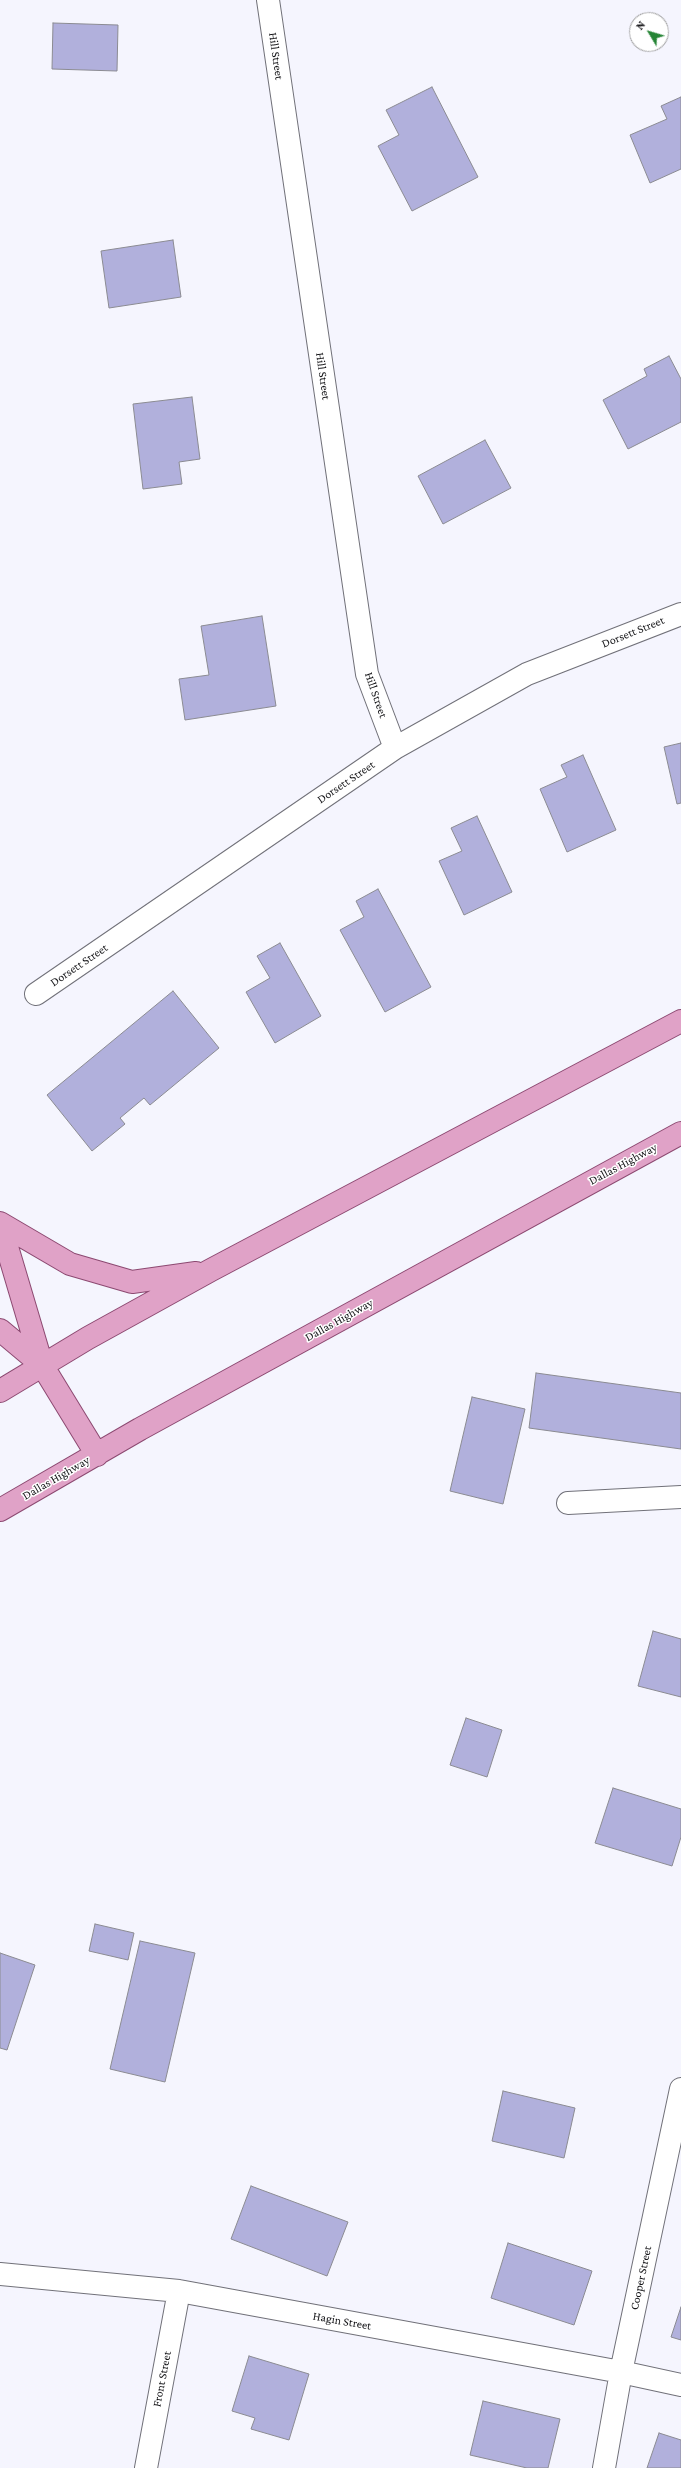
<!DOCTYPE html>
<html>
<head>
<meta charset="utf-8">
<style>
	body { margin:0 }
	#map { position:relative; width:681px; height:2468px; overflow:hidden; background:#f5f5fe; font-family:"Crimson Pro",serif }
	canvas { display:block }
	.north { position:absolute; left:629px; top:12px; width:40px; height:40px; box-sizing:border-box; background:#fff; border:1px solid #a2a2a3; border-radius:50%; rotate:308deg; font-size:11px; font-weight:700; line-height:16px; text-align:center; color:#161619 }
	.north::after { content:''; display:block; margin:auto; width:14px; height:18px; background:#258435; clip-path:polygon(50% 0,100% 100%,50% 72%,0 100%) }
</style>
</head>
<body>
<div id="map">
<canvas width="681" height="2468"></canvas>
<div class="north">N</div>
</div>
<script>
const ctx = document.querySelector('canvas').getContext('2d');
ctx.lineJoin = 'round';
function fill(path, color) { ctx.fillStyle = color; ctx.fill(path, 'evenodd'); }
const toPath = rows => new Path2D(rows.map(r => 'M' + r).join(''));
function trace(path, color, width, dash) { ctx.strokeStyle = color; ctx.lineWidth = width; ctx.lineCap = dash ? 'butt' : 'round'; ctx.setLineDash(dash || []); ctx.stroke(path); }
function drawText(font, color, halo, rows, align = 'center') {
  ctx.font = font + ' "Crimson Pro",serif'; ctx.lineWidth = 3; ctx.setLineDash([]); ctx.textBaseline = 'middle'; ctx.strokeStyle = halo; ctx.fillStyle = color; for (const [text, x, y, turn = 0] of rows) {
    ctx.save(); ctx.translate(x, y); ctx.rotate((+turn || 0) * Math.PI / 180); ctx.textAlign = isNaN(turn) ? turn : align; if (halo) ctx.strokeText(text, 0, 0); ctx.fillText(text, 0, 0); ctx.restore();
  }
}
const building = toPath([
	[53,23,118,25,117,71,52,69,53,23],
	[432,87,478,177,412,211,378,146,399,135,386,110,432,87],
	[681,97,681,169,650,183,630,135,667,119,661,106,681,97],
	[173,240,181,297,109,308,101,251,173,240],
	[669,356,681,379,681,422,628,449,603,400,647,376,644,369,669,356],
	[192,397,200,459,179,462,182,484,143,489,133,404,192,397],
	[485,440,511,488,443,524,418,476,485,440],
	[262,616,276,706,185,720,179,679,209,675,201,626,262,616],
	[681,743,681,803,677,804,664,747,681,743],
	[583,755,616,830,567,852,540,789,567,777,561,765,583,755],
	[477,816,512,892,464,915,439,861,462,851,451,828,477,816],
	[378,889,431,987,385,1012,340,930,364,917,356,901,378,889],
	[280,943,321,1016,275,1043,246,992,270,978,257,956,280,943],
	[173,991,219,1048,150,1105,144,1098,120,1118,125,1124,92,1151,47,1095,173,991],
	[536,1373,681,1393,681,1449,529,1428,536,1373],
	[472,1397,525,1409,503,1504,450,1491,472,1397],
	[653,1631,681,1639,681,1697,638,1686,653,1631],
	[466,1718,502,1730,487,1777,450,1765,466,1718],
	[613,1788,681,1809,681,1837,672,1866,595,1843,613,1788],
	[95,1924,134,1933,128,1960,89,1951,95,1924],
	[140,1941,195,1953,165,2082,110,2069,140,1941],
	[0,1953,35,1965,7,2050,0,2048,0,1953],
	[503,2091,575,2108,564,2158,492,2141,503,2091],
	[251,2186,348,2222,327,2276,231,2239,251,2186],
	[508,2243,592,2271,574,2325,491,2298,508,2243],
	[681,2307,681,2340,671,2337,681,2307],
	[249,2356,309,2374,289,2440,251,2429,255,2418,232,2411,249,2356],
	[483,2401,560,2419,548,2468,527,2468,470,2455,483,2401],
	[659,2433,681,2440,681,2468,647,2468,659,2433]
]);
fill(building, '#b1b0dc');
trace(building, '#8b8b92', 1);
const minor = toPath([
	[268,0,367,674,395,748],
	[36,994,395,748,527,674,681,614],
	[568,1503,681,1497],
	[0,2274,179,2291,621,2372,681,2385],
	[146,2468,179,2291],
	[604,2468,621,2372,681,2089]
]);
const major = toPath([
	[0,1223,70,1264,132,1282,196,1273],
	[0,1236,7,1247,42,1365,97,1455],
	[0,1330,42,1365],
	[0,1391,88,1338,211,1270,681,1021],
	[0,1510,140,1429,681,1133]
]);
trace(minor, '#717179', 24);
trace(major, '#8c4971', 24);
trace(minor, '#fff', 22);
trace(major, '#e0a2c7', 22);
drawText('12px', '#161619', '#fff', [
	["Hill Street",276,56,82],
	["Hill Street",323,376,82],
	["Dorsett Street",633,632,-22],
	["Hill Street",376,695,71],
	["Dorsett Street",346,782,-34],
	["Dorsett Street",79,965,-34],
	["Dallas Highway",623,1164,-28],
	["Dallas Highway",339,1320,-29],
	["Dallas Highway",56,1478,-30],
	["Cooper Street",641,2278,-78],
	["Hagin Street",342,2321,10],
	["Front Street",162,2379,-79]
]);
</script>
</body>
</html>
